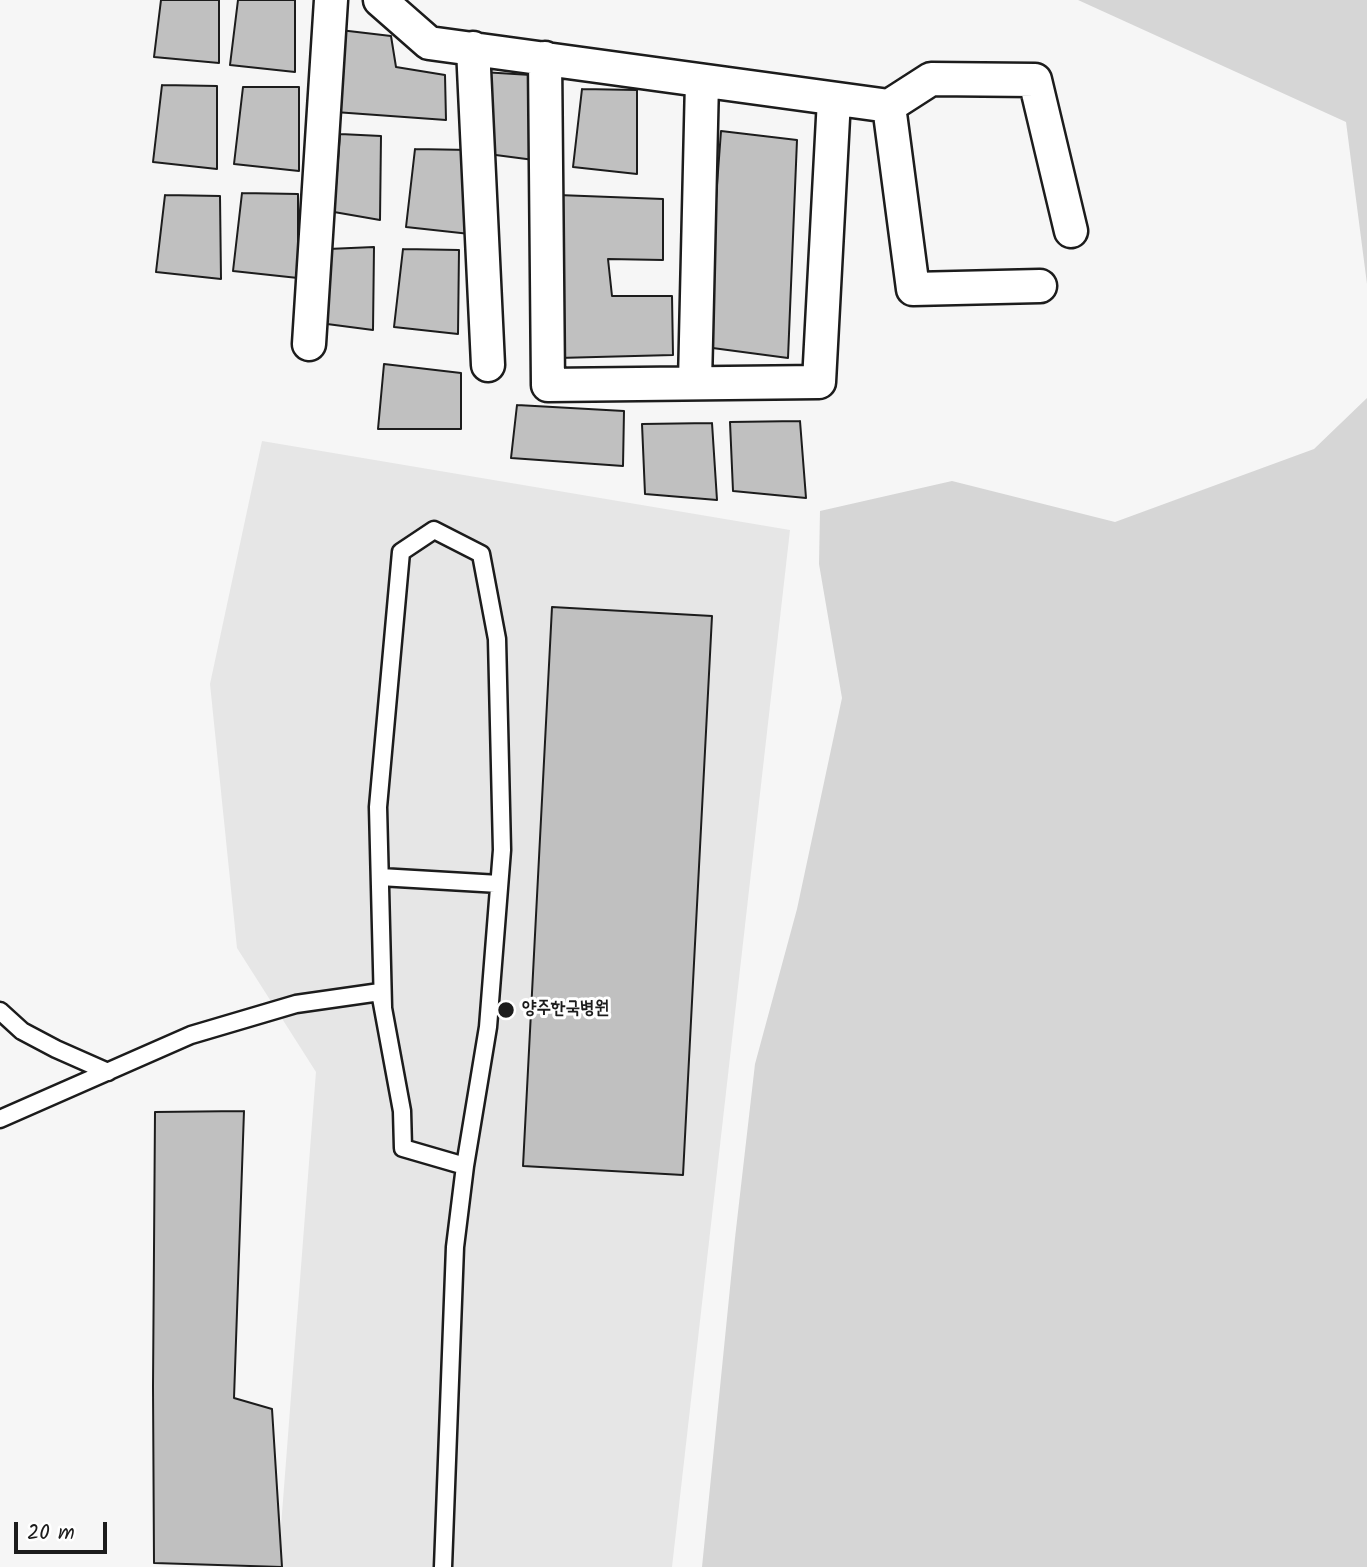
<!DOCTYPE html>
<html>
<head>
<meta charset="utf-8">
<style>
	body { margin:0 }
	#map { position:relative; width:1367px; height:1567px; overflow:hidden; background:#f6f6f6; font-family:Kalam,sans-serif }
	canvas { display:block }
	.scale { position:absolute; left:14px; top:1522px; width:93px; height:32px; box-sizing:border-box; border:4px solid #1c1c1c; border-top:0; padding-left:9px; font-size:21px; line-height:24px; white-space:nowrap; color:#1c1c1c; -webkit-text-stroke:5px #fff; paint-order:stroke }
</style>
</head>
<body>
<div id="map">
<canvas width="1367" height="1567"></canvas>
<div class="scale">20 m</div>
</div>
<script>
const ctx = document.querySelector('canvas').getContext('2d');
ctx.lineJoin = 'round';
function fill(path, color) { ctx.fillStyle = color; ctx.fill(path, 'evenodd'); }
const toPath = rows => new Path2D(rows.map(r => 'M' + r).join(''));
function trace(path, color, width, dash) { ctx.strokeStyle = color; ctx.lineWidth = width; ctx.lineCap = dash ? 'butt' : 'round'; ctx.setLineDash(dash || []); ctx.stroke(path); }
function drawText(font, color, halo, rows, align = 'center') {
  ctx.font = font + ' Kalam,"Poor Story",sans-serif'; ctx.lineWidth = 6; ctx.setLineDash([]); ctx.textBaseline = 'middle'; ctx.strokeStyle = halo; ctx.fillStyle = color; for (const [text, x, y, turn = 0] of rows) {
    ctx.save(); ctx.translate(x, y); ctx.rotate((+turn || 0) * Math.PI / 180); ctx.textAlign = isNaN(turn) ? turn : align; if (halo) ctx.strokeText(text, 0, 0); ctx.fillText(text, 0, 0); ctx.restore();
  }
}
fill(toPath([
	[262,441,790,530,672,1567,282,1567,279,1552,316,1072,237,948,210,684]
]), '#e6e6e6');
fill(toPath([
	[1078,0,1367,0,1367,284,1346,122],
	[1367,398,1367,1567,702,1567,735,1238,755,1064,797,909,842,698,819,564,820,511,952,481,1115,522,1314,449]
]), '#d6d6d6');
const building = toPath([
	[161,0,219,0,219,63,154,57,161,0],
	[238,0,295,0,295,72,230,65,238,0],
	[340,30,391,36,396,67,445,75,446,120,335,112,340,30],
	[482,72,531,75,534,160,488,154,482,72],
	[162,85,217,86,217,169,153,162,162,85],
	[243,87,299,87,299,171,234,164,243,87],
	[582,89,637,90,637,174,573,167,582,89],
	[721,131,797,140,788,358,705,347,721,131],
	[340,134,381,136,380,220,334,212,340,134],
	[415,149,470,150,470,234,406,227,415,149],
	[242,193,298,194,298,278,233,271,242,193],
	[165,195,220,196,221,279,156,272,165,195],
	[558,195,663,199,663,260,608,259,612,296,672,296,673,355,558,358,558,195],
	[374,247,373,330,327,324,328,249,374,247],
	[403,249,459,250,458,334,394,327,403,249],
	[384,364,461,373,461,429,378,429,384,364],
	[517,405,624,411,623,466,511,458,517,405],
	[800,421,806,498,733,491,730,422,800,421],
	[712,423,717,500,645,494,642,424,712,423],
	[552,607,712,616,683,1175,523,1166,552,607],
	[244,1111,234,1398,272,1409,282,1567,154,1563,153,1386,155,1112,244,1111]
]);
fill(building, '#c0c0c0');
trace(building, '#1c1c1c', 2);
const service = toPath([
	[380,877,499,884],
	[383,1007,378,807,401,552,434,530,481,554,497,639,502,850,488,1027,465,1166],
	[0,1011,22,1031,56,1049,108,1072],
	[0,1119,191,1035,296,1004,380,992,402,1111,403,1148,465,1166,455,1247,443,1567]
]);
const minor = toPath([
	[380,0,429,43,889,106,931,79,1035,80,1071,231],
	[473,48,488,365],
	[545,58,548,385,819,382,834,99],
	[889,106,913,289,1040,286],
	[309,344,331,0],
	[695,382,702,81]
]);
trace(service, '#1c1c1c', 21);
trace(minor, '#1c1c1c', 37);
trace(service, '#fff', 16);
trace(minor, '#fff', 32);
for (const [x, y, r, color] of [
	[506,1010,9,"#1c1c1c"]
]) { const dot = new Path2D(); dot.arc(x, y, r, 0, 2 * Math.PI); ctx.fillStyle = color; ctx.fill(dot); trace(dot, '#fff', 2.5); }
drawText('bold 18px', '#1c1c1c', '#fff', [
	["양주한국병원",522,1010]
], 'left');
</script>
</body>
</html>
